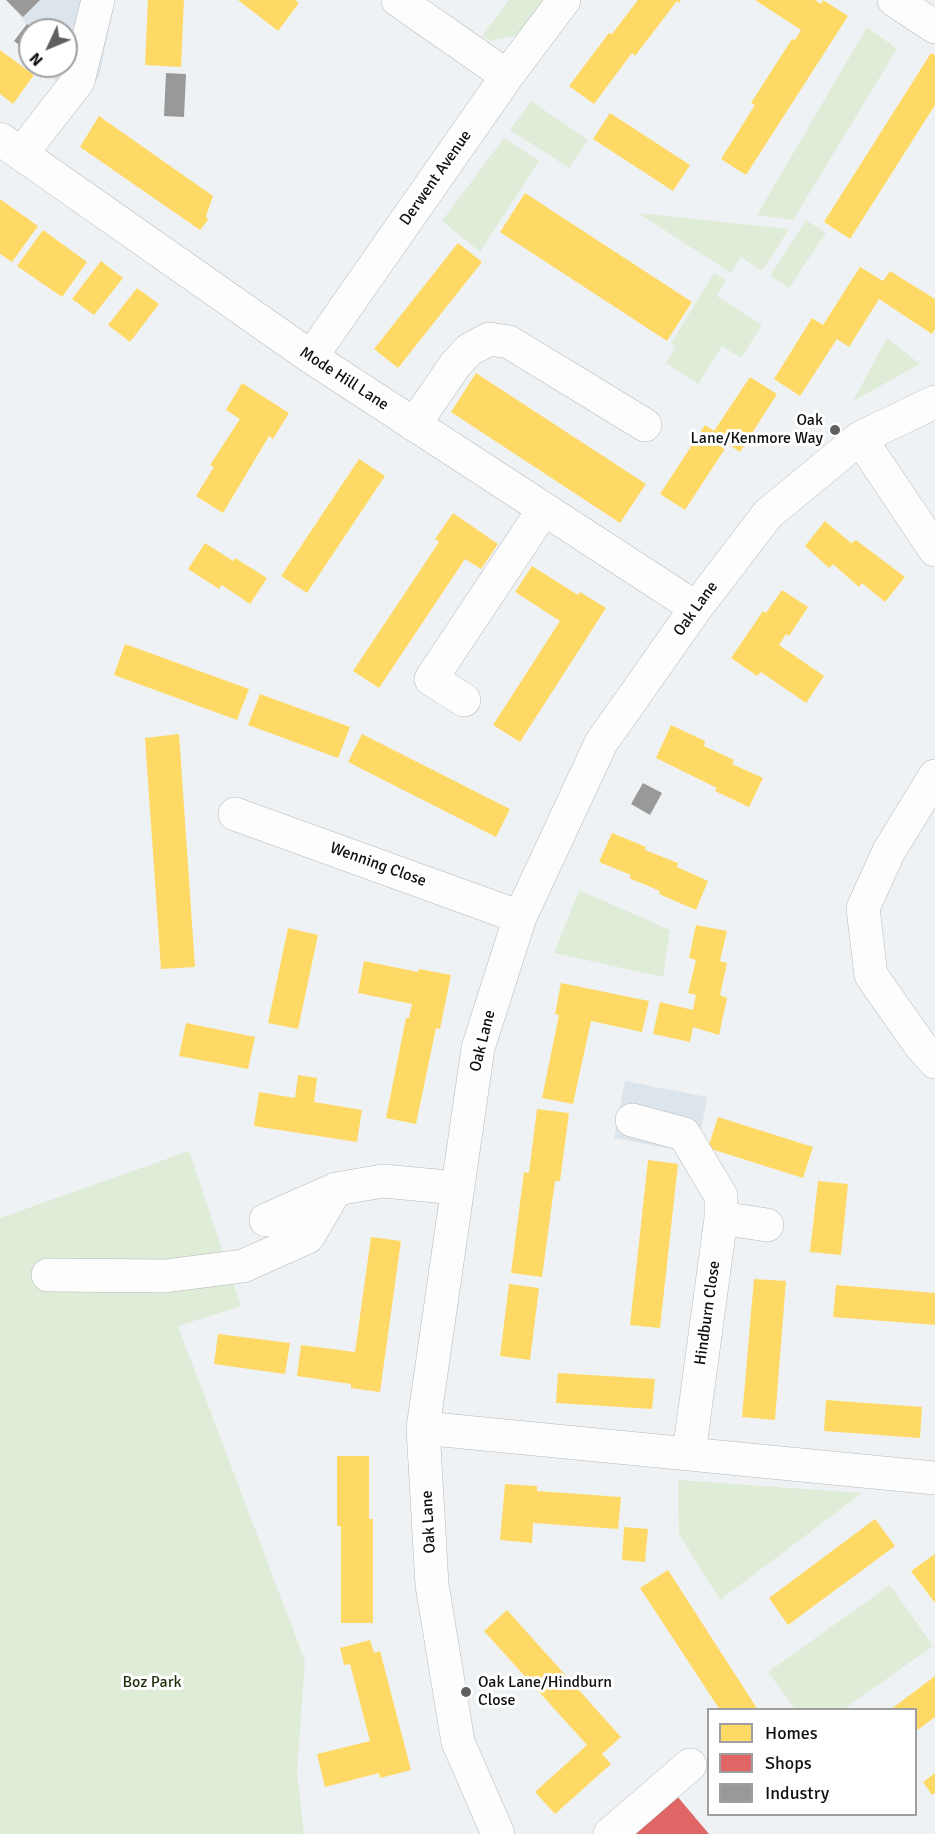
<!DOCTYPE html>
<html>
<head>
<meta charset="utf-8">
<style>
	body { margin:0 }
	#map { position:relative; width:935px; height:1834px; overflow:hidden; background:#eff2f4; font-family:Signika,sans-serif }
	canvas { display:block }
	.legend { position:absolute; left:707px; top:1708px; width:210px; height:108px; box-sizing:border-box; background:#fff; border:2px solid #9f9fa0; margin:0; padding:8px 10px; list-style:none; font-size:18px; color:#0e1011 }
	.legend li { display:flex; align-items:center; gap:12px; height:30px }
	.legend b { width:30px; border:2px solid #9f9fa0 }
	.north { position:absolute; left:18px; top:18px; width:60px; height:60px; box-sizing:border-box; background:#fff; border:2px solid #9f9fa0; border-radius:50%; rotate:226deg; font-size:16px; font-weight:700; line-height:24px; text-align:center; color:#0e1011 }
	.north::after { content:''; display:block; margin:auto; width:21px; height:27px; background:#5d5f60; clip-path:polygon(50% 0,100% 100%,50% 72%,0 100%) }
</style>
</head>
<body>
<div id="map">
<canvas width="935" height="1834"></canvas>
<ul class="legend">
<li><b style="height:16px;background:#ffd966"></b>Homes</li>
<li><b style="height:16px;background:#e06666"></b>Shops</li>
<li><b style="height:16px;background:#999"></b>Industry</li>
</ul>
<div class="north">N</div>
</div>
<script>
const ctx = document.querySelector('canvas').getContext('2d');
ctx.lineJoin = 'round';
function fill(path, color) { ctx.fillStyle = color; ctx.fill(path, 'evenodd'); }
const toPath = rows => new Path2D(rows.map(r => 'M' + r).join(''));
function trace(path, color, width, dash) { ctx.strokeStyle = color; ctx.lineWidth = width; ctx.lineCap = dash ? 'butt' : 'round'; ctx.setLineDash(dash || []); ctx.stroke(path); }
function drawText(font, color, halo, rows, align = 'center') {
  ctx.font = font + ' Signika,sans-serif'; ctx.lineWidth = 6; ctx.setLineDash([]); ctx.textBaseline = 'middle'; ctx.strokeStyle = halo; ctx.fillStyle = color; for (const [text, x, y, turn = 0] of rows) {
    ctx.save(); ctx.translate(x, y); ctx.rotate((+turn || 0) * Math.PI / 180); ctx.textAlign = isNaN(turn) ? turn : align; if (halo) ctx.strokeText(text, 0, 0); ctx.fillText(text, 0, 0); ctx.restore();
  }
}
fill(toPath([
	[6,0,115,0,99,77,83,102,53,79,52,66,66,66,66,30,30,30,30,53,14,41,27,24],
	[625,1081,707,1097,701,1132,683,1151,614,1138]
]), '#dde5ec');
fill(toPath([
	[509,0,547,0,522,34,490,41,482,36],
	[867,27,897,49,793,220,757,215],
	[531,101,588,140,569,168,510,130],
	[504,138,539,161,480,252,442,221],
	[638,213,789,229,762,271,741,257,731,273],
	[806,220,826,233,789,288,770,276],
	[714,273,726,280,717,296,762,325,741,358,722,346,698,384,666,363,676,346,671,343],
	[887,338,920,364,853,401],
	[579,890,670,930,663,977,554,953],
	[189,1151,241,1306,178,1326,305,1661,297,1772,304,1834,0,1834,0,1218],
	[678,1480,862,1493,720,1600,679,1534],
	[890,1585,933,1646,844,1709,795,1709,768,1672]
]), '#dfecd8');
fill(toPath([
	[148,0,184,0,181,67,145,65],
	[238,0,295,0,299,3,278,31],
	[638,0,681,0,679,3,677,1,635,56,632,53,594,104,569,86,609,33,612,34],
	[755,0,815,0,821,4,823,0,848,16,746,175,721,159,755,105,751,103,792,39,795,40,801,30],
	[0,50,34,75,13,104,0,94],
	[931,53,935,55,935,105,850,239,824,222],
	[610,113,690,165,673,191,593,139],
	[99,116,213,196,206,216,208,220,200,230,80,147],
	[525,193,692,302,667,341,500,232],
	[0,199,38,226,12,262,0,254],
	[43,230,87,262,62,297,17,266],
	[458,243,482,262,398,368,374,349],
	[101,261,123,278,94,315,72,299],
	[860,267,883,281,890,271,935,299,935,329,932,334,879,299,849,347,837,339,800,396,774,379,812,318,823,325],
	[137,288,159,304,130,342,108,325],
	[476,373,646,484,620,523,451,412],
	[750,377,777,394,740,452,728,444,685,510,660,494,705,425,714,431],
	[242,383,289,413,273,439,269,436,223,513,196,496,214,467,210,465,240,419,226,410],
	[359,459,385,476,307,593,281,576],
	[453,513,498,544,481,569,465,559,379,688,353,671,439,542,435,539],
	[825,521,851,543,856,540,905,577,885,602,862,583,859,587,833,564,829,568,805,546],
	[205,543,233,561,235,558,267,578,250,604,222,585,219,589,188,569],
	[532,566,578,595,580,592,606,608,520,742,493,725,560,621,515,592],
	[782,590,808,607,789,636,786,634,779,645,824,676,806,703,761,672,757,676,731,658,763,611,766,613],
	[125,644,249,689,237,720,114,675],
	[260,694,350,727,338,758,248,725],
	[671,725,705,741,704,746,734,760,732,764,763,778,749,807,715,791,717,788,656,758],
	[179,734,195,967,161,969,145,738],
	[362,734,510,809,496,837,348,762],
	[612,833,646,847,645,850,678,863,677,867,708,881,696,910,659,894,660,891,629,878,631,875,599,862],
	[696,925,727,931,720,961,727,963,720,995,727,998,719,1035,693,1027,690,1042,653,1034,660,1002,693,1010,696,995,688,993,696,960,689,958],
	[288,928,318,935,298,1029,268,1023],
	[364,961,418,972,419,969,451,975,440,1029,436,1028,416,1124,386,1118,406,1018,409,1018,412,1004,358,993],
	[561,983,649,1001,642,1032,591,1021,573,1104,542,1098,559,1015,555,1014],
	[186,1023,255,1037,248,1069,179,1056],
	[298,1075,317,1078,314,1102,362,1110,357,1142,254,1126,259,1092,295,1098],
	[537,1109,569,1113,560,1181,555,1181,542,1277,511,1273,524,1172,529,1173],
	[718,1117,813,1147,803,1178,708,1148],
	[648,1160,678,1164,660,1328,630,1325],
	[818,1181,848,1184,841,1255,810,1252],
	[371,1237,401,1241,380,1392,351,1388,351,1384,297,1376,301,1345,355,1352],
	[754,1279,786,1281,775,1420,742,1417],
	[509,1284,539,1288,530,1360,500,1356],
	[836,1285,935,1293,935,1325,833,1317],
	[218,1334,290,1343,285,1374,214,1364],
	[558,1373,655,1379,652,1409,556,1403],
	[826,1400,922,1407,920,1438,824,1431],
	[337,1456,369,1456,369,1519,373,1519,373,1623,341,1623,341,1526,337,1526],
	[505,1484,537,1486,537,1491,621,1497,618,1529,533,1523,532,1543,500,1540],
	[875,1519,895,1546,788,1625,769,1598],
	[624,1527,648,1529,645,1562,622,1560],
	[935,1554,935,1603,911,1571],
	[668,1570,758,1710,720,1710,640,1588],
	[507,1610,621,1737,602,1754,611,1764,555,1814,535,1792,587,1745,484,1631],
	[370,1640,374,1653,380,1651,411,1770,380,1778,379,1773,325,1787,317,1754,370,1741,350,1664,344,1665,340,1648],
	[935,1676,935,1717,916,1731,916,1710,890,1710],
	[935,1773,935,1793,932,1795,923,1782]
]), '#ffd966');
fill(toPath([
	[677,1796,709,1834,631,1834]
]), '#e06666');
fill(toPath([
	[6,0,40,0,23,17],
	[27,24,35,30,30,30,30,53,14,41],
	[166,73,186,74,184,117,164,116],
	[643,783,662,793,650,815,631,804]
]), '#999');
const minor = toPath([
	[398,0,507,76],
	[894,0,935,27],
	[0,139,311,357,696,608],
	[22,153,78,81,98,0],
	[311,357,507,76,564,0],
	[414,425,455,365,469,350,489,339,509,342,645,425],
	[860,438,935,550],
	[464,700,431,679,544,509],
	[935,776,889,851,863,908,871,975,920,1045,935,1062],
	[235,814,520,917],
	[632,1120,684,1134,721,1196,721,1218],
	[266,1220,336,1189,383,1181,458,1188],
	[48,1275,165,1276,243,1266,308,1237,336,1189],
	[423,1428,935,1478],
	[689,1453,721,1218,767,1225],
	[498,1834,458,1742,432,1585,423,1428,478,1048,520,917,601,743,696,608,768,514,860,438,935,402],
	[610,1834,690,1765]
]);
trace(minor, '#b6b8ba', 34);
trace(minor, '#fdfdfd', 33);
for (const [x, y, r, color] of [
	[835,430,6,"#5d5f60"],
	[466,1692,6,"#5d5f60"]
]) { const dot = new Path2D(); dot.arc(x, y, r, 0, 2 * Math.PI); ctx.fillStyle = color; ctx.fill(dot); trace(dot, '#fff', 2); }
drawText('16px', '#0e1011', '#fff', [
	["Derwent Avenue",436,178,-55],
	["Mode Hill Lane",344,379,33],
	["Oak Lane",696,609,-54],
	["Wenning Close",378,865,20],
	["Oak Lane",483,1041,-76],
	["Hindburn Close",708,1313,-82],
	["Oak Lane",429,1522,-93]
]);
drawText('16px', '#0e1011', '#fff', [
	["Oak",823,421],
	["Lane/Kenmore Way",823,439],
	["Oak Lane/Hindburn",478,1683,"left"],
	["Close",478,1701,"left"]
], 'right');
drawText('16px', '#1f320c', '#fff', [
	["Boz Park",152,1683]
]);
</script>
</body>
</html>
